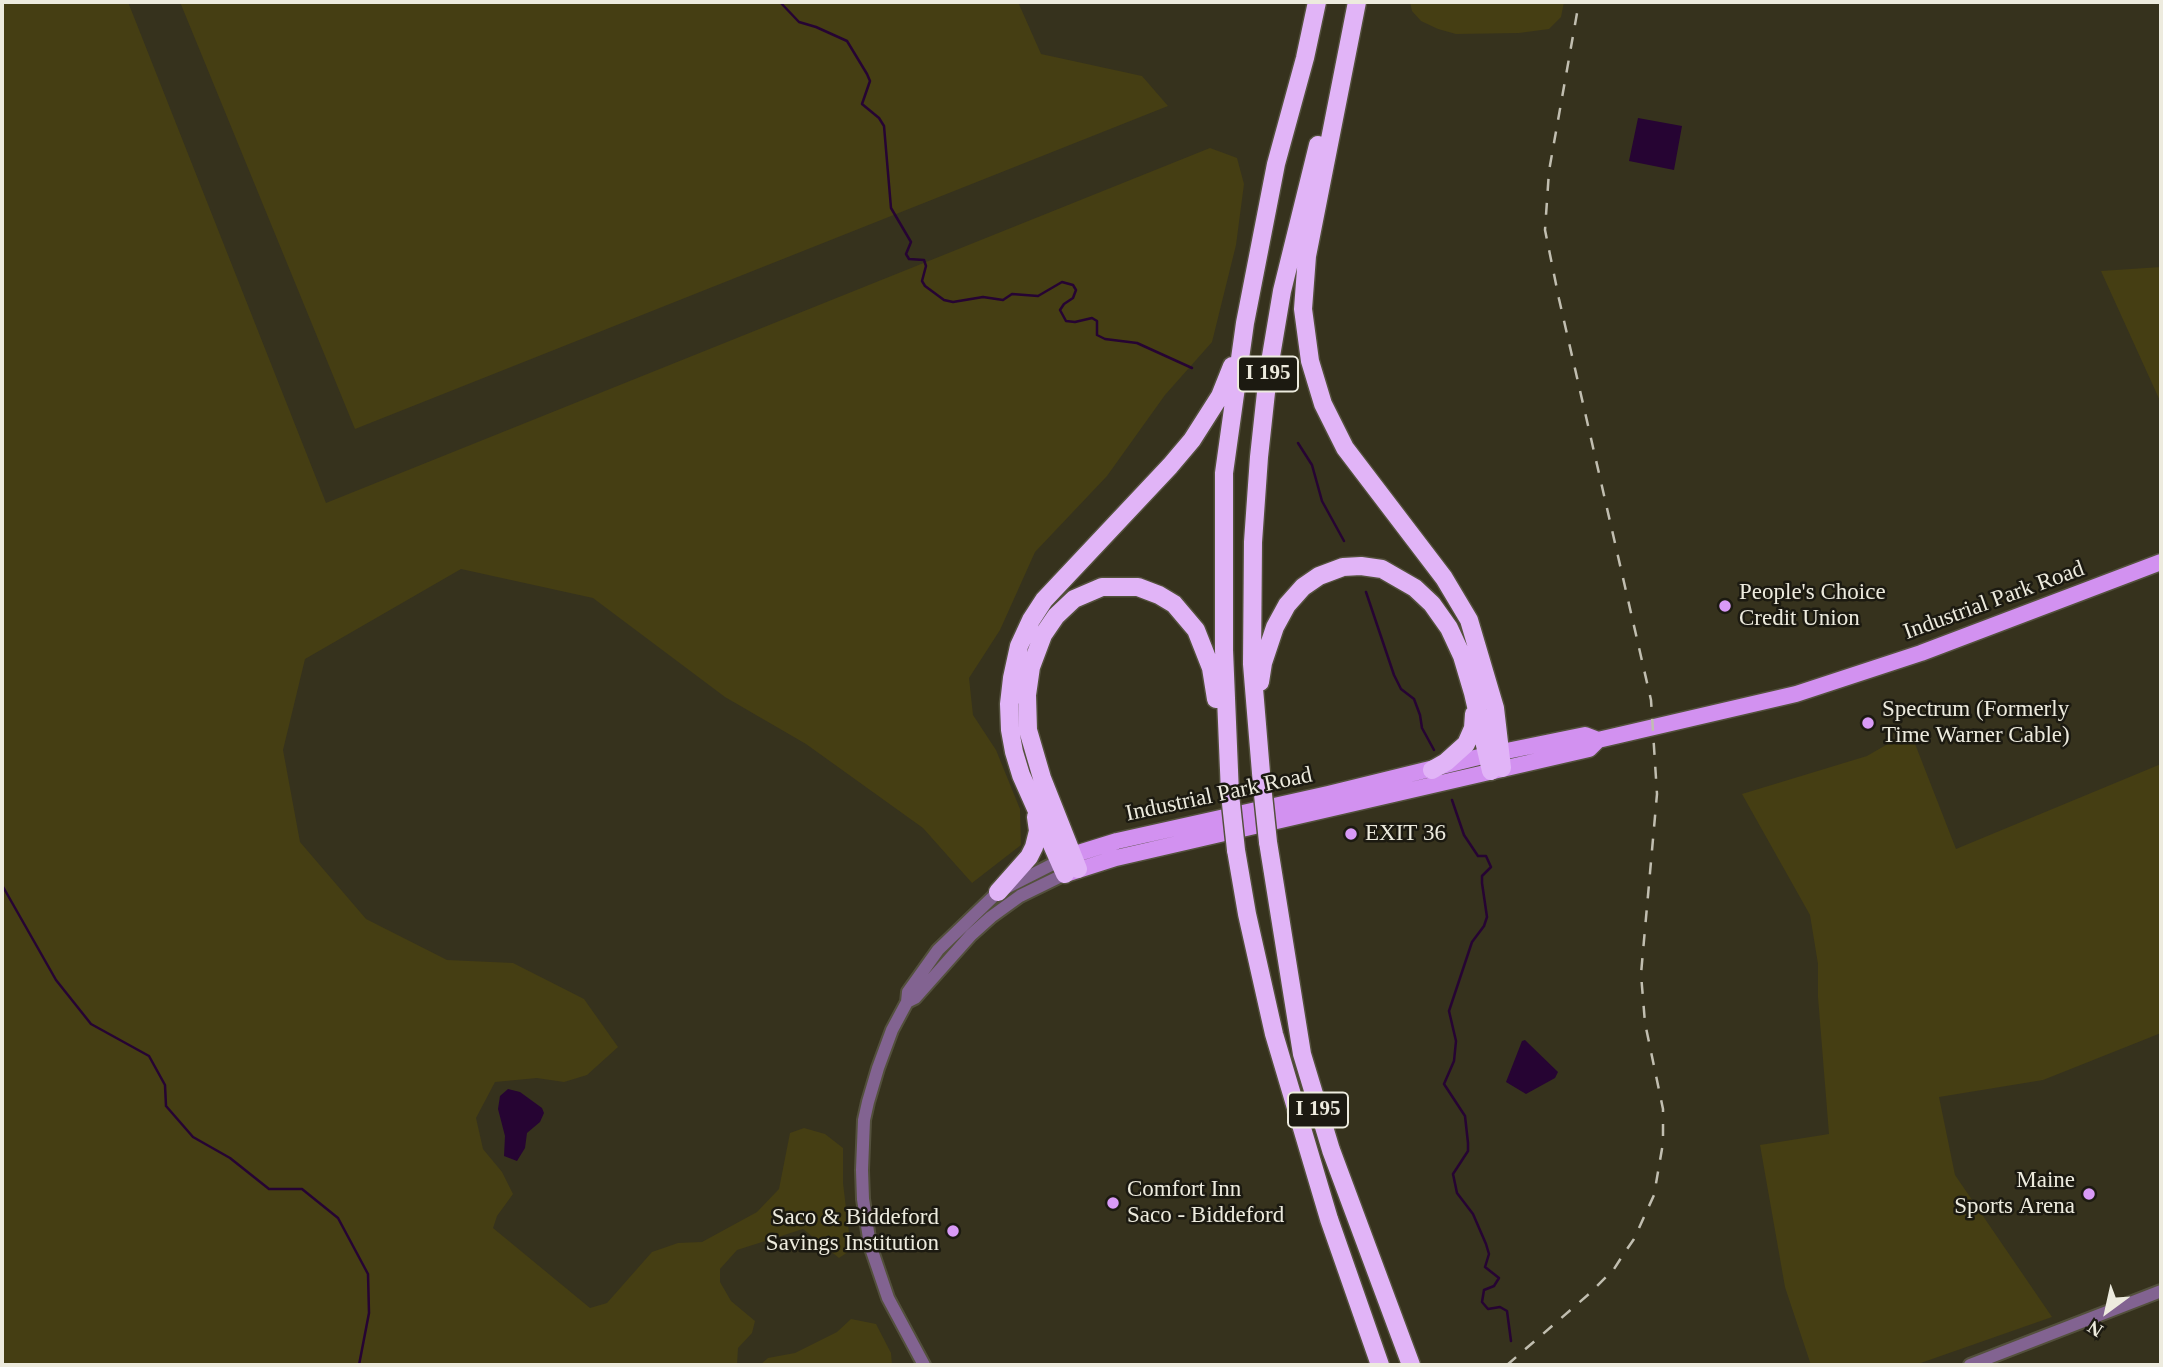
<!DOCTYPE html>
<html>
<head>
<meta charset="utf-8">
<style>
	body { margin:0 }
	#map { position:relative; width:2163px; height:1367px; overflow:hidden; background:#36321d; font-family:"Times New Roman",serif }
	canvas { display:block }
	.frame { position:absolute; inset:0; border:4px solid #edebde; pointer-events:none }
	.north { position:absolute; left:2072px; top:1276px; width:70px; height:70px; -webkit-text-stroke:5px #1c1a11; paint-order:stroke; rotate:213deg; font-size:19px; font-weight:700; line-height:28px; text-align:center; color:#edebde }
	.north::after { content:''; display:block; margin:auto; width:24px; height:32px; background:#edebde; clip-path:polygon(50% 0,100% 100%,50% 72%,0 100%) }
</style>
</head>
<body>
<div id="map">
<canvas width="2163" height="1367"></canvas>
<div class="frame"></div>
<div class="north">N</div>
</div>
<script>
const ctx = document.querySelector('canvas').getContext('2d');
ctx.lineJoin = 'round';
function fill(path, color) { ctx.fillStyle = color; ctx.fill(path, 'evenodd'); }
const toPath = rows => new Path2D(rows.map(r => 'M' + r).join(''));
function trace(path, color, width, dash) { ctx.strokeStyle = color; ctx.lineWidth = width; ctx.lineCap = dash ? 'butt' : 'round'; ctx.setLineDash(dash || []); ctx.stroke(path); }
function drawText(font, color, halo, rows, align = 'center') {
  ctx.font = font + ' "Times New Roman",serif'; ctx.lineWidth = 5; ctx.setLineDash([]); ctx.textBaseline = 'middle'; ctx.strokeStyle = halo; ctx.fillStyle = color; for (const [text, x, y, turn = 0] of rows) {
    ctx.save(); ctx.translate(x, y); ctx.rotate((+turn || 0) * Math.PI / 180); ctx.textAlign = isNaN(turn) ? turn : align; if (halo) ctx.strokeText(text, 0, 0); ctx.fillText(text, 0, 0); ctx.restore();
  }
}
fill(toPath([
	[2,2,128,2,326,503,1210,148,1237,158,1244,184,1236,245,1212,342,1165,395,1107,476,1035,552,1000,630,969,678,973,715,996,750,1020,809,1021,845,972,883,923,828,806,744,725,697,593,598,461,569,305,659,283,750,300,842,366,919,447,960,513,963,584,999,618,1047,587,1075,564,1082,537,1078,495,1082,476,1118,483,1149,502,1172,513,1194,497,1216,493,1228,590,1308,607,1303,652,1252,678,1243,702,1242,757,1212,779,1189,790,1133,804,1128,825,1134,843,1148,843,1183,851,1250,839,1258,803,1229,737,1250,720,1269,720,1282,731,1301,755,1321,752,1333,738,1348,737,1365,2,1365],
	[180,2,1018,2,1041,54,1142,76,1168,106,355,429],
	[1410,2,1564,2,1561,17,1549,29,1519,33,1456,34,1438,29,1421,21,1412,11],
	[2161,267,2161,403,2101,271],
	[1910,731,1956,849,2161,764,2161,1033,2043,1080,1939,1097,1955,1175,2052,1317,1915,1365,1811,1365,1785,1287,1760,1145,1829,1134,1818,997,1818,964,1810,915,1742,794,1867,756],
	[851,1319,876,1324,891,1353,892,1365,760,1365,768,1358,795,1353,837,1332]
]), '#453e13');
fill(toPath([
	[1638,118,1682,126,1674,170,1629,161],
	[1525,1040,1558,1072,1555,1078,1526,1094,1506,1082,1522,1041],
	[508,1089,520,1092,542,1108,544,1113,540,1122,527,1133,525,1148,517,1161,504,1156,505,1136,498,1109,500,1096]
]), '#260433');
trace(toPath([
	[780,2,799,22,816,27,847,41,867,74,870,81,862,104,879,118,884,126,891,208,911,242,906,254,909,259,924,260,926,266,922,281,925,286,944,300,953,302,983,297,1003,300,1012,294,1038,296,1062,282,1073,285,1076,290,1073,298,1064,304,1060,310,1066,321,1075,322,1092,318,1097,321,1097,335,1105,339,1137,343,1192,368],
	[1298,443,1312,465,1322,501,1344,541],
	[1366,592,1394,675,1401,689,1414,699,1420,715,1422,728,1434,750],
	[1452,800,1464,835,1478,856,1486,856,1491,867,1482,876,1482,883,1487,917,1484,926,1472,942,1449,1011,1456,1041,1454,1061,1444,1084,1465,1116,1468,1143,1468,1151,1453,1174,1457,1193,1473,1214,1486,1244,1489,1254,1485,1267,1499,1278,1494,1286,1484,1290,1482,1302,1488,1309,1500,1307,1507,1311,1511,1341],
	[2,885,56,980,91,1024,149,1056,165,1085,166,1106,193,1137,230,1158,269,1189,302,1189,338,1218,368,1274,369,1313,359,1365]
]), '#260433', 2.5);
const minor = toPath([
	[907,1002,915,998,971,935,991,917,1020,896,1065,874],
	[924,1365,888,1298,870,1245,863,1199,862,1170,864,1120,868,1102,878,1068,892,1030,907,1002,908,992,938,950,998,892,1065,858],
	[1970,1365,2161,1291]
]);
const major = toPath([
	[1072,855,1117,841,1328,794,1487,755,1585,735,1598,740],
	[1066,874,1116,858,1589,749,1598,740,1796,694,1921,653,2161,562]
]);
const highway = toPath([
	[1357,2,1307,256,1303,309,1310,361,1323,404,1345,448,1444,578,1469,620,1495,708,1502,768],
	[1260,682,1263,663,1275,627,1287,605,1303,587,1319,576,1343,567,1361,566,1382,569,1415,588,1432,604,1449,628,1462,656,1473,693,1491,771],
	[1432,770,1446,762,1466,744,1473,728,1474,714],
	[1262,785,1252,664,1253,542,1259,457,1268,374,1282,291,1318,145],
	[1230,794,1224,650,1224,473,1245,323,1276,164,1305,58,1317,2],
	[1268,842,1302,1054,1331,1150,1411,1365],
	[1236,850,1247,914,1274,1034,1329,1219,1380,1365],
	[1078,869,1042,778,1028,730,1027,695,1031,667,1043,635,1056,616,1074,599,1102,587,1138,587,1159,595,1174,604,1196,630,1211,668,1216,699],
	[1065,874,1021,775,1014,752,1010,730,1009,704,1012,678,1019,646,1031,620,1044,600,1170,466,1192,440,1220,396,1232,366],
	[998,892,1029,857,1034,847,1038,831,1036,817]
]);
trace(minor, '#53503c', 16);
trace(major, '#53503c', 19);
trace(highway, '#53503c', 21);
trace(minor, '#826391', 12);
trace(major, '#d291f0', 16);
trace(highway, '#e1b4f7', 18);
trace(toPath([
	[1507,1365,1589,1294,1614,1269,1623,1255,1634,1239,1654,1195,1663,1143,1663,1109,1645,1023,1641,974,1657,794,1651,700,1559,299,1545,230,1549,171,1579,2]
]), '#c1beb0', 2.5, [12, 12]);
const highwayBridge = toPath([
	[1262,785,1268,842],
	[1230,794,1236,850]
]);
trace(highwayBridge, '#53503c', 21, []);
trace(highwayBridge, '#e1b4f7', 18);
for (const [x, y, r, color] of [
	[1725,606,7,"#d99af7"],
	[1868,723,7,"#d99af7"],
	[1351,834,7,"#d99af7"],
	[2089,1194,7,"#d99af7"],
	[1113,1203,7,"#d99af7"],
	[953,1231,7,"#d99af7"]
]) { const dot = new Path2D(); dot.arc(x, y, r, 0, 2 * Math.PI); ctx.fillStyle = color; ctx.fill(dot); trace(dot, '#1c1a11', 2.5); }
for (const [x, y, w] of [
	[1268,374,60],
	[1318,1110,60]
]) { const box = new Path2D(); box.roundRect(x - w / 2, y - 17.5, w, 35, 5); ctx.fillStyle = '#1c1a11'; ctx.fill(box); trace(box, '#edebde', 2); }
drawText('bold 21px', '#edebde', null, [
	["I 195",1268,374],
	["I 195",1318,1110]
]);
drawText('23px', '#edebde', '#1c1a11', [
	["People's Choice",1739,593],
	["Credit Union",1739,619],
	["Spectrum (Formerly",1882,710],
	["Time Warner Cable)",1882,736],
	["EXIT 36",1365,834],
	["Maine",2075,1181,"right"],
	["Sports Arena",2075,1207,"right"],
	["Comfort Inn",1127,1190],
	["Saco - Biddeford",1127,1216],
	["Saco & Biddeford",939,1218,"right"],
	["Savings Institution",939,1244,"right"]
], 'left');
drawText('23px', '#edebde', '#1c1a11', [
	["Industrial Park Road",1994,601,-20],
	["Industrial Park Road",1219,795,-12]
]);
</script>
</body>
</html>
